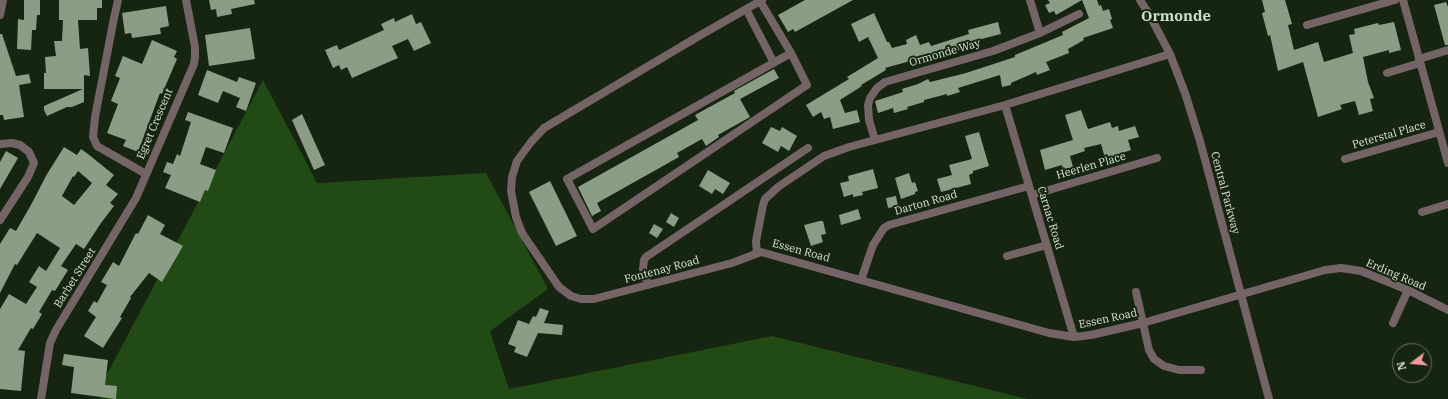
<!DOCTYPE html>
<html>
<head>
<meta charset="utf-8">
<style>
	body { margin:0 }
	#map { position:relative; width:1448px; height:399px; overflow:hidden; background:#162511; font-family:"IBM Plex Serif",serif }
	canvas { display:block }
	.north { position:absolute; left:1392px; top:343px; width:40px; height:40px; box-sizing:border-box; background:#162511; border:1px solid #64715f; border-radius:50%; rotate:254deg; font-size:11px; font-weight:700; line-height:16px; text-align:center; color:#d8e3d5 }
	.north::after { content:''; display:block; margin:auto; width:14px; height:18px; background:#f49b9f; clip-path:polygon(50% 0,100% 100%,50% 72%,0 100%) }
</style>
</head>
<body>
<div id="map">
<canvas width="1448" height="399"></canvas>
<div class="north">N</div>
</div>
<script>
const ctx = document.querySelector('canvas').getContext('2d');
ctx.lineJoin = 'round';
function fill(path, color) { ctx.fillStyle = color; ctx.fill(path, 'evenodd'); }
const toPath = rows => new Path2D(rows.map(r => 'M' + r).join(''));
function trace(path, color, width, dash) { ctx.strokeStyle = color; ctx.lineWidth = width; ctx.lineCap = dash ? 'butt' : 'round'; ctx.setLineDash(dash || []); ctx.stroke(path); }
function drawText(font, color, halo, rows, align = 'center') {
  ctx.font = font + ' "IBM Plex Serif",serif'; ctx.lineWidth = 4; ctx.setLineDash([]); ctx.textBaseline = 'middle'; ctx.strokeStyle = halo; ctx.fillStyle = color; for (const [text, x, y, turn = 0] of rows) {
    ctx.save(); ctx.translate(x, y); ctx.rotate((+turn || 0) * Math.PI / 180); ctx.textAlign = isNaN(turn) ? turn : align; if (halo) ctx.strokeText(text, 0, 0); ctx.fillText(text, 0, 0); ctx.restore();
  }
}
fill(toPath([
	[263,80,317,183,486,173,548,289,490,331,509,389,772,336,1027,399,102,399,97,393]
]), '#224a15');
fill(toPath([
	[24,0,40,0,40,15,37,15,36,30,32,30,31,50,17,49,18,19,24,20],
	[59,0,102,0,102,8,97,8,97,20,78,20,80,49,88,48,90,76,84,75,84,102,72,107,67,107,47,116,44,110,44,106,83,89,44,89,44,73,46,73,45,57,56,56,54,41,62,41,63,20,59,20],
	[209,0,254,0,255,4,231,9,232,14,217,17,216,9,211,10],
	[805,0,853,0,795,32,793,29,788,32,778,15],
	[1048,0,1097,0,1099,6,1101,5,1103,11,1109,9,1112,19,1110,20,1113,28,1083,38,1084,40,1068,49,1069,53,1046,62,1050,70,1037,75,1036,72,1011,83,1011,85,1002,87,1000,75,958,88,960,92,947,96,947,94,924,100,924,102,907,107,908,109,894,113,893,108,878,113,875,101,903,92,902,89,918,84,928,79,930,82,966,73,1015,57,1015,55,1063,35,1062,32,1089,18,1082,0,1056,15,1054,11,1049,13,1045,5,1050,3],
	[1262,0,1285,0,1292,24,1288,25,1294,50,1318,42,1324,62,1353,53,1349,35,1355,34,1354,29,1378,23,1379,25,1394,22,1401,50,1389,53,1389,50,1363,57,1368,82,1374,98,1370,99,1373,111,1359,115,1355,101,1340,105,1342,109,1318,117,1303,62,1278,71,1270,35,1268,36,1262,13,1265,12],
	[1446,2,1448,7,1448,45,1445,45,1434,5],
	[166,6,169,26,160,28,161,34,132,38,131,33,125,34,122,13],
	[874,13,887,42,889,42,892,48,907,44,906,40,916,35,920,45,929,42,931,46,969,34,968,30,998,22,1001,34,970,42,972,46,944,55,943,52,885,68,886,70,861,85,862,86,840,100,845,113,857,110,860,122,833,129,830,117,824,119,821,112,813,117,806,105,849,79,847,77,878,58,868,37,859,42,851,24],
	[412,14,416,24,421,22,431,43,414,51,408,39,392,46,398,58,352,78,347,67,341,70,339,65,333,68,325,50,337,45,339,50,384,30,381,24,394,18,395,22],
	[250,28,255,59,209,66,205,35],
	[0,34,2,34,16,76,29,74,31,83,19,85,24,117,4,120,3,115,0,115],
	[152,40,177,51,174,57,177,59,162,94,160,93,138,152,123,146,126,140,107,133,118,104,111,101,120,78,115,76,123,56,142,64],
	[774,69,779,78,740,99,750,117,718,135,719,137,706,146,702,139,677,153,679,157,597,203,601,211,592,216,578,187,698,120,695,115,735,93,734,91],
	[207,70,237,82,239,77,256,83,246,111,236,107,240,98,223,91,218,103,198,95],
	[1081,110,1088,129,1110,122,1112,128,1118,126,1119,131,1135,126,1139,137,1128,140,1131,150,1119,154,1105,158,1101,144,1084,148,1085,151,1070,156,1073,167,1063,170,1062,165,1045,170,1040,150,1073,140,1065,115],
	[188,112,233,128,224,153,206,147,200,164,216,170,208,191,205,190,200,202,165,188,171,175,163,172,167,162,173,164,177,154,180,156,191,122,185,120],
	[302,114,325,165,314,170,292,120],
	[771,127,780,131,782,127,797,136,789,151,781,146,778,152,762,143],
	[979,132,989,166,973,171,973,173,969,175,971,184,941,192,937,179,952,175,949,165,972,159,965,136],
	[64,147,77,155,81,149,88,154,114,175,106,185,118,194,110,203,114,206,101,223,84,249,76,244,61,266,68,270,55,291,52,290,39,312,42,314,33,329,31,328,18,350,25,351,21,391,0,389,0,309,9,294,26,304,37,287,29,282,39,266,46,271,60,248,37,233,17,265,15,264,0,293,0,244,10,228,16,231,32,203,47,174],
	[78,171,92,183,74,205,62,196,73,176,74,177],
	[6,151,18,158,0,189,0,162],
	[873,169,878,188,862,192,863,195,853,197,853,194,844,197,840,183,849,181,848,176],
	[708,170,730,183,723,194,715,189,712,194,699,186],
	[909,173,912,183,915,182,918,191,915,192,915,194,901,199,895,178],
	[550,181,577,236,556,246,529,192],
	[896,196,898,206,888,208,886,198],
	[858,209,861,219,841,225,839,215],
	[671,213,679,218,674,227,666,222],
	[148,215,165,225,160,234,183,246,162,282,149,273,130,297,131,298,120,317,122,318,103,348,84,336,96,317,88,311,94,301,97,303,107,285,101,282,113,262,119,266,136,233,138,234],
	[820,221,823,221,826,234,821,235,823,242,811,246,804,225],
	[654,224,663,229,657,238,649,233],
	[540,308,549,311,544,323,563,325,562,335,538,333,527,357,514,352,516,347,508,344,518,320,529,324,533,316,536,317],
	[64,354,108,360,105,385,117,386,116,399,71,393,74,367,62,365]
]), '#8b9e85');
trace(toPath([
	[118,0,114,18,95,117,93,137,97,146,146,174],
	[762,0,699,36,544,128,531,142,517,161,512,177,511,191,516,217,522,233,559,287,571,296,581,299,594,299,609,295,732,263,761,252,1049,333,1074,337,1091,335,1143,323,1325,270,1341,268,1361,271,1408,290,1448,310],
	[1140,0,1149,14,1170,54,1185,93,1200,141,1269,399],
	[1403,0,1448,163],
	[760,1,791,53,807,85,593,229,567,179,791,53],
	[746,9,774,63],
	[0,15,3,0],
	[1307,25,1395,0],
	[1040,33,1079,14],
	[1419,59,1448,50],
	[1387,73,1420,63],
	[1005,105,1074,337],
	[875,140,869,120,868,105,870,98,877,88,885,82,993,51,1040,33,1030,0],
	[0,144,12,143,20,145,29,152,34,163,28,177,0,220],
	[1345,159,1439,132],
	[1032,195,1157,158],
	[1422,212,1448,204],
	[757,253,756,241,763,205,765,199,778,187,824,156,849,147,1005,105,1170,54],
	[1007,256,1047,245],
	[861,280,873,245,884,228,889,225,1029,186],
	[648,285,643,269,644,260,646,257,808,148],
	[1136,292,1149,350,1154,359,1164,366,1179,370,1201,370],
	[1393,323,1408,290],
	[41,399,50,343,56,330,136,198,194,64,195,57,195,47,186,0]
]), '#746465', 8);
drawText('11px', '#d8e3d5', '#162511', [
	["Ormonde Way",945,53,-16],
	["Egret Crescent",155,124,-67],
	["Peterstal Place",1389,135,-16],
	["Heerlen Place",1091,166,-16],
	["Central Parkway",1225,193,75],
	["Darton Road",926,203,-16],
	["Carnac Road",1050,218,73],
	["Essen Road",801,251,15],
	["Fontenay Road",662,270,-15],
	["Erding Road",1396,275,23],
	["Barbet Street",75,278,-58],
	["Essen Road",1108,319,-12]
]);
drawText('bold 15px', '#cadfc4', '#162511', [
	["Ormonde",1176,17]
]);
</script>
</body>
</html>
